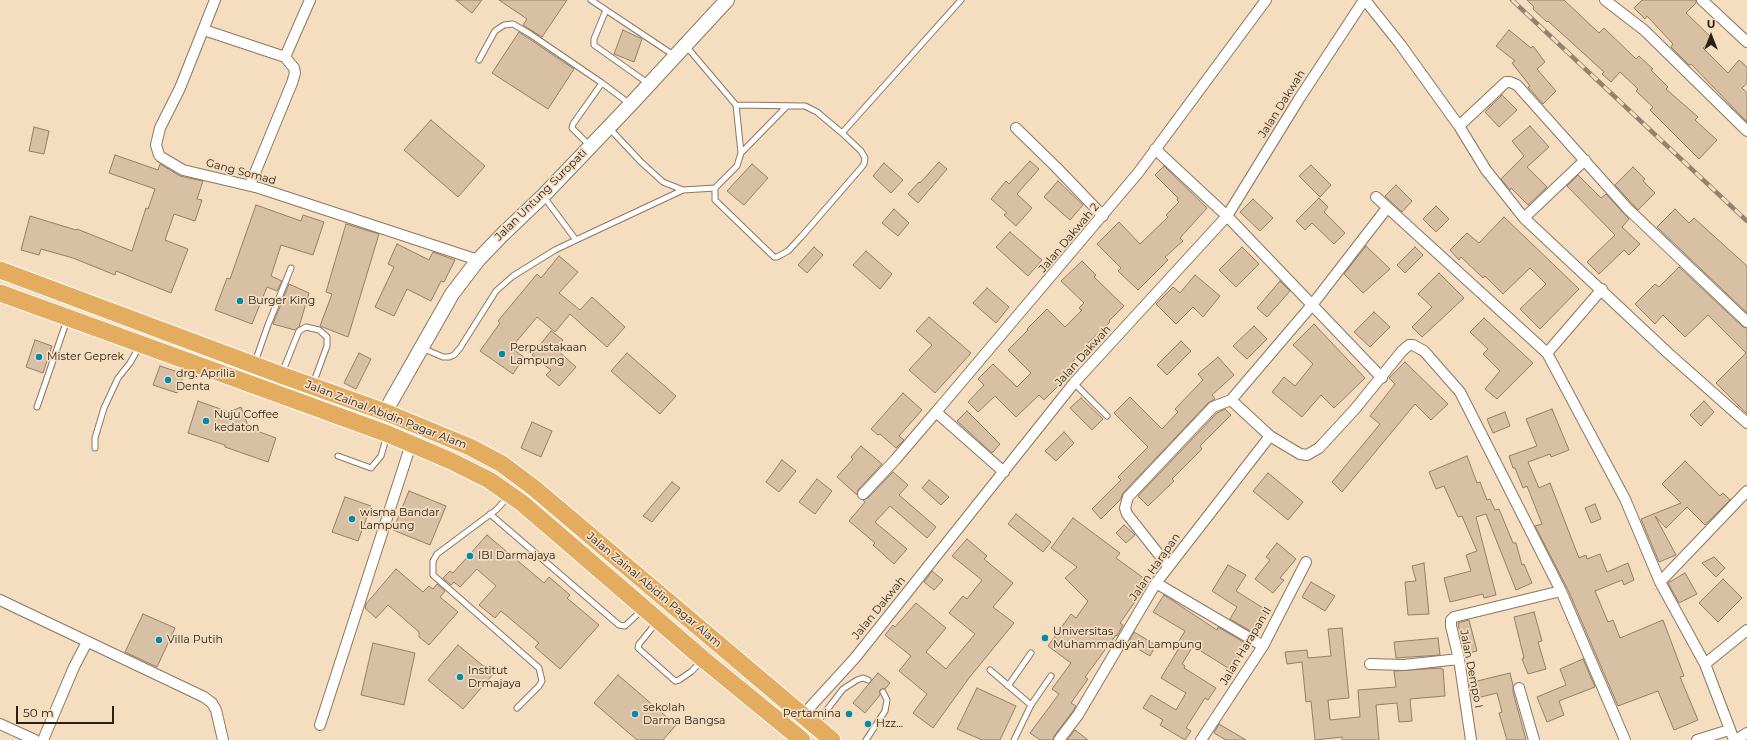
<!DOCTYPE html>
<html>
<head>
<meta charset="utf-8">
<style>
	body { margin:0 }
	#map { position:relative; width:1747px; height:740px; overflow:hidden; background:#f5ddc0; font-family:Montserrat,sans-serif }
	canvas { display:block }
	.north { position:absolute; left:1691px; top:16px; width:40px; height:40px; -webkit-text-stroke:3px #f5ddc0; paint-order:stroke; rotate:0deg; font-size:11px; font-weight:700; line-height:16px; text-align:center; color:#292116 }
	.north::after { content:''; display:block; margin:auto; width:14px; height:18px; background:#292116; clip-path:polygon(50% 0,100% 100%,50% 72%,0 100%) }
	.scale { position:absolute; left:16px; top:706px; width:98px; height:18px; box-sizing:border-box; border:2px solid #292116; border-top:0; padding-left:5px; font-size:12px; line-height:14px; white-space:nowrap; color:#292116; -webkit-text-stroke:3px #f5ddc0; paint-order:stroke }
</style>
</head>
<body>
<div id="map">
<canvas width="1747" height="740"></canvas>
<div class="north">U</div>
<div class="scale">50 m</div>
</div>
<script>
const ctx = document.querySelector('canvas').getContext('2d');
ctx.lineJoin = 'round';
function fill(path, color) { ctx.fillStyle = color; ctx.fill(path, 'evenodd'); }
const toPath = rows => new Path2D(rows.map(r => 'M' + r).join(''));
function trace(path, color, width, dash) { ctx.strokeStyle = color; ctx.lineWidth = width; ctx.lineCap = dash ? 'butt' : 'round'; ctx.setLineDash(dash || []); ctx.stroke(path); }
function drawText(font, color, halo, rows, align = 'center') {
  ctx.font = font + ' Montserrat,sans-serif'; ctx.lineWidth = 3.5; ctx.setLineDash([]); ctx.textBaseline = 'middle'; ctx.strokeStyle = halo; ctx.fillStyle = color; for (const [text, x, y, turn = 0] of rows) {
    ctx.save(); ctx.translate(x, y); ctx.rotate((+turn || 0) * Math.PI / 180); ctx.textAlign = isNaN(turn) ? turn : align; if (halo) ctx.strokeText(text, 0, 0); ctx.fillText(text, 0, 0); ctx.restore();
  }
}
const building = toPath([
	[456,0,482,0,472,13,456,0],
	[499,0,567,0,542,37,523,25,527,19,499,0],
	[1527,0,1564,0,1599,33,1604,28,1636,59,1639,56,1653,69,1651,70,1668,87,1666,89,1698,117,1695,120,1717,140,1699,159,1650,110,1653,107,1636,91,1638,89,1620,72,1611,82,1602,74,1604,72,1548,21,1547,22,1533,9,1534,7,1527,0],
	[1642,0,1696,0,1696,3,1686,13,1713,39,1703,48,1728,73,1739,60,1747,67,1747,83,1742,88,1747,93,1747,122,1691,64,1689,65,1671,47,1673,44,1647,16,1645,19,1634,8,1642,0],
	[623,30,642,39,634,62,614,54,623,30],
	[1509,30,1531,48,1533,46,1545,62,1537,69,1556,91,1543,104,1528,87,1530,86,1512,63,1515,61,1496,46,1509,30],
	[519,32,574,69,548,109,492,73,519,32],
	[1502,95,1517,110,1499,127,1485,112,1502,95],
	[431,120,485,166,458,197,404,150,431,120],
	[1530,126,1549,147,1527,167,1547,187,1528,205,1511,188,1510,190,1501,179,1524,156,1512,141,1530,126],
	[34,127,49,131,44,154,29,151,34,127],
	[115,155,158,170,160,164,180,176,203,181,197,199,202,200,195,221,174,214,165,240,188,249,171,293,116,271,115,275,73,258,41,249,39,255,21,250,30,216,76,230,77,229,132,251,146,208,148,209,155,189,109,173,115,155],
	[1030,161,1039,169,1017,194,1032,208,1016,226,1004,215,1007,213,991,199,1006,181,1009,184,1030,161],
	[939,162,947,169,918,203,908,194,919,182,920,183,939,162],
	[884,163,903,180,891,193,873,176,884,163],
	[752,164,768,178,744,205,727,191,752,164],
	[1311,165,1331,185,1320,197,1299,176,1311,165],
	[1164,166,1207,208,1180,238,1183,241,1165,257,1168,260,1138,290,1118,271,1121,268,1097,244,1119,222,1140,244,1168,217,1166,215,1179,202,1177,200,1178,198,1155,175,1164,166],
	[1633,167,1645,179,1643,181,1655,193,1638,210,1615,185,1633,167],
	[1578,175,1601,198,1606,194,1629,219,1622,227,1640,244,1629,255,1624,250,1599,274,1587,262,1615,235,1567,186,1578,175],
	[1058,181,1083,205,1070,220,1044,197,1058,181],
	[1396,185,1412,201,1402,212,1385,196,1396,185],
	[1319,198,1328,207,1324,212,1345,233,1334,244,1312,223,1305,230,1296,221,1319,198],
	[1253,199,1273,218,1260,231,1240,212,1253,199],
	[256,205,301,221,303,215,324,222,313,255,281,245,271,276,282,281,277,291,267,287,252,324,215,310,227,278,230,279,256,205],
	[1436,206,1449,219,1436,232,1423,219,1436,206],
	[894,209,909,223,898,236,882,223,894,209],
	[1675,209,1689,223,1694,218,1747,266,1747,313,1657,227,1675,209],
	[1504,217,1579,289,1540,329,1520,309,1546,284,1530,268,1503,294,1485,276,1483,278,1461,257,1459,260,1450,250,1467,233,1479,243,1504,217],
	[346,224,379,234,348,337,320,326,332,294,326,292,346,224],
	[1010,232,1042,260,1028,276,996,247,1010,232],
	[397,244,429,260,433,252,455,260,444,282,441,281,431,301,407,289,394,316,375,307,394,267,388,264,397,244],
	[1366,246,1390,269,1363,293,1344,274,1366,246],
	[814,247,823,255,807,273,798,265,814,247],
	[1242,247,1259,264,1236,287,1219,270,1242,247],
	[1415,247,1423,255,1405,273,1397,265,1415,247],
	[866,251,892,274,880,289,853,265,866,251],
	[559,256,578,272,559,293,580,310,592,297,625,327,607,347,570,314,555,332,537,317,511,348,524,357,513,374,480,351,500,323,498,321,537,274,541,278,559,256],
	[1082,261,1096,275,1094,277,1124,306,1109,321,1110,322,1085,346,1087,348,1071,363,1072,364,1062,375,1066,378,1044,400,1039,395,1016,417,995,396,978,412,968,402,984,385,978,379,993,364,1017,387,1031,373,1008,350,1028,330,1027,329,1047,309,1065,327,1082,310,1079,308,1084,303,1061,281,1082,261],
	[1679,267,1743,327,1747,328,1747,414,1716,383,1746,353,1708,315,1685,337,1663,315,1655,324,1635,304,1655,284,1659,287,1679,267],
	[1439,273,1464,298,1422,337,1412,327,1432,307,1418,294,1439,273],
	[1195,275,1220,296,1203,317,1193,307,1176,324,1156,304,1173,287,1180,293,1195,275],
	[1280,281,1290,291,1267,317,1257,308,1280,281],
	[289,284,309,293,299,327,295,330,273,324,289,284],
	[987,288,1009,307,996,323,973,303,987,288],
	[1374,312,1390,327,1370,347,1354,332,1374,312],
	[929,317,971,353,935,393,909,370,932,345,916,331,929,317],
	[1484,318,1533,363,1497,399,1485,389,1500,371,1483,354,1488,349,1470,332,1484,318],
	[1314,324,1365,378,1334,408,1321,395,1302,417,1272,392,1284,377,1295,386,1313,364,1293,345,1314,324],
	[1254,326,1267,339,1247,359,1233,346,1254,326],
	[551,331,563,340,556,349,576,367,559,386,546,375,551,370,532,355,551,331],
	[35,340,52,346,43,373,26,367,35,340],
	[1181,341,1191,351,1167,375,1157,365,1181,341],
	[359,353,371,359,356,389,344,383,359,353],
	[627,353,676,396,660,414,611,371,627,353],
	[1218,357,1234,375,1212,395,1215,399,1208,403,1123,493,1120,500,1101,519,1092,509,1121,480,1118,477,1148,447,1114,413,1130,397,1162,429,1178,412,1175,409,1203,380,1198,374,1218,357],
	[1405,362,1448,404,1431,420,1415,404,1342,492,1332,482,1380,424,1370,416,1395,384,1389,378,1405,362],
	[160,366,184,374,177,393,153,385,160,366],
	[903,393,922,410,899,436,904,440,896,448,880,434,878,435,871,429,903,393],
	[1081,398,1103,419,1092,430,1070,408,1081,398],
	[198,401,229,412,241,407,249,428,276,438,268,462,225,447,225,445,188,433,198,401],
	[1704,401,1714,412,1701,426,1690,415,1704,401],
	[1225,409,1231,415,1200,446,1202,449,1172,479,1174,481,1148,506,1138,496,1217,413,1225,409],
	[1552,409,1569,450,1551,457,1550,454,1528,462,1539,488,1550,483,1579,558,1586,555,1587,559,1600,554,1607,572,1628,563,1634,580,1624,585,1622,580,1595,591,1608,622,1613,620,1620,638,1663,620,1684,676,1680,677,1698,720,1674,730,1658,691,1618,706,1569,592,1535,526,1542,524,1527,486,1523,488,1515,468,1513,468,1509,456,1537,446,1526,419,1552,409],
	[967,411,1000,444,992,453,957,421,967,411],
	[1505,412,1510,426,1493,433,1487,419,1505,412],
	[532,422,552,431,541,457,521,448,532,422],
	[1064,432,1074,443,1056,461,1045,451,1064,432],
	[861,446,882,464,858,490,857,495,837,477,853,459,851,457,861,446],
	[1467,456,1477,483,1480,482,1487,500,1490,499,1495,510,1499,509,1513,543,1516,543,1522,565,1524,564,1532,583,1516,590,1486,514,1476,517,1496,595,1484,598,1483,594,1450,602,1444,578,1471,571,1466,555,1477,551,1462,516,1458,517,1444,486,1436,489,1429,472,1467,456],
	[782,460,796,471,779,492,766,482,782,460],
	[1685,461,1720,496,1723,493,1730,500,1705,525,1687,507,1666,528,1655,516,1676,555,1659,562,1641,519,1681,503,1662,484,1685,461],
	[893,472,908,485,899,495,936,527,927,538,890,506,875,522,907,549,894,564,873,545,875,543,849,521,865,502,863,500,868,498,893,472],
	[1268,473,1303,502,1288,520,1253,491,1268,473],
	[817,479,832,491,815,514,799,502,817,479],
	[929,480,949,497,941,505,922,488,929,480],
	[672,482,680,488,652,522,643,516,672,482],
	[409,491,446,506,430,545,393,530,409,491],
	[345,497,371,506,358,541,332,532,345,497],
	[1595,504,1601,519,1591,523,1585,508,1595,504],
	[1016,514,1051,542,1043,552,1008,524,1016,514],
	[1073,518,1120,553,1116,558,1149,582,1120,623,1123,625,1117,636,1116,635,1085,677,1088,679,1071,703,1076,706,1073,711,1054,736,1053,740,1040,740,1030,733,1059,694,1052,689,1071,663,1048,646,1071,614,1076,618,1088,601,1065,578,1077,567,1051,548,1073,518],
	[1124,525,1135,535,1126,543,1116,533,1124,525],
	[487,535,544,583,549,577,570,595,567,598,599,625,560,669,535,647,539,643,501,611,495,618,479,605,496,586,477,569,460,587,454,582,451,585,443,578,450,571,453,573,487,535],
	[967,539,987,556,984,559,1013,583,993,607,1014,623,969,678,933,728,913,713,927,694,899,671,911,656,885,635,893,625,895,627,916,603,946,628,926,652,946,669,950,664,975,634,949,613,963,596,967,599,982,580,952,556,967,539],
	[1277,543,1296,559,1280,578,1284,580,1273,593,1255,579,1270,560,1266,557,1277,543],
	[1714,557,1725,568,1716,577,1702,563,1714,557],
	[1424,563,1429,614,1408,615,1405,582,1416,581,1412,566,1424,563],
	[1228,565,1246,575,1236,591,1268,611,1254,633,1230,619,1237,607,1212,591,1228,565],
	[396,569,423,592,429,586,433,589,437,584,445,591,440,597,458,612,429,645,419,637,419,632,388,605,376,618,365,608,366,604,396,569],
	[932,571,943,580,934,590,924,582,932,571],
	[1685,573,1697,594,1679,603,1668,583,1685,573],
	[1723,579,1742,598,1718,622,1699,603,1723,579],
	[1311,582,1335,596,1325,611,1302,597,1311,582],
	[1164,595,1217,630,1218,627,1247,644,1231,670,1193,646,1182,664,1185,666,1184,668,1216,688,1208,700,1205,698,1186,728,1191,731,1185,740,1160,725,1163,720,1143,708,1151,695,1176,710,1186,693,1161,678,1179,648,1176,646,1185,631,1153,612,1164,595],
	[1534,612,1542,641,1538,642,1546,669,1528,674,1522,659,1524,658,1514,617,1534,612],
	[143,614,175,628,157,667,125,652,143,614],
	[1469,620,1477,651,1464,654,1458,623,1469,620],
	[1342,628,1349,698,1328,700,1330,720,1360,717,1358,690,1396,687,1394,671,1441,668,1441,669,1443,669,1445,696,1410,699,1412,721,1399,722,1397,703,1376,705,1379,740,1342,740,1342,737,1315,740,1311,701,1306,702,1302,662,1287,664,1285,652,1307,650,1308,658,1331,656,1328,629,1342,628],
	[1134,632,1156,645,1150,656,1128,643,1134,632],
	[1438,638,1440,655,1396,658,1394,642,1438,638],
	[373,643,415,653,404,705,361,695,373,643],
	[458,645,493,674,463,709,428,680,458,645],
	[1583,659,1595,687,1559,701,1564,715,1547,722,1537,697,1566,685,1560,669,1583,659],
	[878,673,890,683,885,689,880,690,880,695,865,713,853,703,878,673],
	[1510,673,1513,685,1513,692,1526,740,1507,740,1499,713,1502,712,1497,693,1473,699,1469,683,1510,673],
	[618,675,676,725,663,740,637,740,594,703,618,675],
	[977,688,1016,706,1000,740,982,740,957,729,977,688],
	[1219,724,1246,740,1226,740,1214,733,1219,724],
	[1075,730,1088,740,1067,740,1075,730]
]);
fill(building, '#d8c0a5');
trace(building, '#947f65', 1);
const service = toPath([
	[591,0,675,56],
	[606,10,594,39,594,45,649,84],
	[686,46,736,105,741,153,737,166,715,188,715,200,774,257,777,257,788,251,802,236,861,168,864,164,865,158,861,151,842,133,817,112,805,106,736,105],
	[479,60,495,31,504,25,513,24,530,34,602,83,630,104],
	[610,129,641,162,663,182,683,190],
	[842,133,961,0],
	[590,146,572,128,573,124,602,83],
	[741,153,787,106],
	[576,240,683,190,715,188],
	[422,348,443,357,449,357,454,355,460,348,496,291,513,276,555,250,576,240,544,197],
	[255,362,268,325,291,268],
	[282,373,299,331,306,327,319,330,327,337,327,346,313,384],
	[1074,383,1107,416],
	[37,407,67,320],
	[95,448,95,438,104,408,118,378,130,363,139,347],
	[338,456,371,468,381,456,387,435],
	[508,497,496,510,437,554,433,561,433,575,539,668,542,681,539,686,517,708],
	[490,514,619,625,625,626,642,610],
	[657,622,639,644,638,648,675,681,679,680,692,671,701,661],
	[990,670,1031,705,1014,740],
	[1008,686,1031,653],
	[1031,705,1051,676],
	[816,724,843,689,857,680,863,678,868,680],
	[866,740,885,711,887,700,883,692]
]);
const minor = toPath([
	[215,0,180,88,160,128,156,145,159,155,161,157,183,170,259,188,478,260],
	[1365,0,1400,44,1459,126,1486,170,1524,218,1668,353,1747,423],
	[1605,0,1644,30,1747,131],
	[1702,0,1747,42],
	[204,30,285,57,294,68,295,73,292,83,250,185],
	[285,57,310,0],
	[1459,126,1506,82,1510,82,1517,85,1627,208,1747,322],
	[1016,128,1056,167,1103,216],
	[1155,149,1227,216,1382,378],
	[1376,197,1547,353,1625,499,1660,582,1705,664,1734,740],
	[1524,218,1585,160],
	[1547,353,1602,289],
	[1231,400,1270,436,1300,454,1307,455,1319,448,1355,409,1402,351,1409,345,1413,345,1424,351,1460,392,1561,591,1625,740],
	[1004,472,936,412,1138,173,1266,0],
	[863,494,895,460,936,412],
	[1168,566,1127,514,1125,508,1128,497,1213,407,1231,400,1312,305,1387,208],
	[1660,582,1747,491],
	[1156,583,1263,646],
	[0,600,204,697,212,703,216,710,223,740],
	[1370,664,1404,665,1459,659],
	[1705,664,1747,630],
	[1519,688,1534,740],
	[802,716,855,658,1074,383,1227,216,1299,99,1364,0],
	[0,724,35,740],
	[320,725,411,444],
	[43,740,74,667,87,642],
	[1059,740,1078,715,1156,583,1270,436],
	[1201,740,1263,646,1306,562],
	[1471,740,1459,659,1451,626,1451,620,1454,617,1561,591],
	[1697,740,1729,730],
	[1736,740,1747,733]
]);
const secondary = toPath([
	[385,412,452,294,478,260,502,235,543,196,631,104,727,0]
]);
const trunk = toPath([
	[0,270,281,375,385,412,470,447,502,464,534,488,832,740],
	[0,293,388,434,451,461,489,480,522,503,703,659,802,740]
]);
trace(service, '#8c775d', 7);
trace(minor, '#8c775d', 12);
trace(secondary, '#8c775d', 16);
trace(trunk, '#fff', 19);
trace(service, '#fff', 5);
trace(minor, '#fff', 10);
trace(secondary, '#fff', 14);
trace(trunk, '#e3ac5f', 17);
const rail = toPath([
	[1512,0,1747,221]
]);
trace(rail, '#93836e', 4.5);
trace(rail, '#f5ddc0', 3, [9]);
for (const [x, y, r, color] of [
	[240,301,4,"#018aaa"],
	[502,354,4,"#018aaa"],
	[39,357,4,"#018aaa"],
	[168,380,4,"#018aaa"],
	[206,421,4,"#018aaa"],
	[352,519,4,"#018aaa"],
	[470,556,4,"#018aaa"],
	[1045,638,4,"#018aaa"],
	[159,640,4,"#018aaa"],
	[460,677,4,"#018aaa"],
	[635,714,4,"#018aaa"],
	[849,714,4,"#018aaa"],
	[868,724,4,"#018aaa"]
]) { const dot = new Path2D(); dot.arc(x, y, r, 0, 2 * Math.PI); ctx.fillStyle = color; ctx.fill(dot); trace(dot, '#f5ddc0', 1.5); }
drawText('11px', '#292116', '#f5ddc0', [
	["Jalan Dakwah",1282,104,-58],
	["Gang Somad",241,172,15],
	["Jalan Untung Suropati",541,195,-45],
	["Jalan Dakwah 2",1069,238,-50],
	["Jalan Dakwah",1083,356,-48],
	["Jalan Zainal Abidin Pagar Alam",386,415,21],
	["Jalan Harapan",1155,567,-55],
	["Jalan Zainal Abidin Pagar Alam",654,590,40],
	["Jalan Dakwah",879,608,-51],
	["Jalan Harapan II",1246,646,-59],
	["Jalan Dempo I",1471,669,79]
]);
drawText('11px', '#292116', '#f5ddc0', [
	["Burger King",248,301],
	["Perpustakaan",510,348],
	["Lampung",510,361],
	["Mister Geprek",47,357],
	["drg. Aprilia",176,374],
	["Denta",176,387],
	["Nuju Coffee",214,415],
	["kedaton",214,428],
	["wisma Bandar",360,513],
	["Lampung",360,526],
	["IBI Darmajaya",478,556],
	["Universitas",1053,632],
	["Muhammadiyah Lampung",1053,645],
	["Villa Putih",167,640],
	["Institut",468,671],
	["Drmajaya",468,684],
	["sekolah",643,708],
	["Darma Bangsa",643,721],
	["Pertamina",841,714,"right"],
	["Hzz...",876,724]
], 'left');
</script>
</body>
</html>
